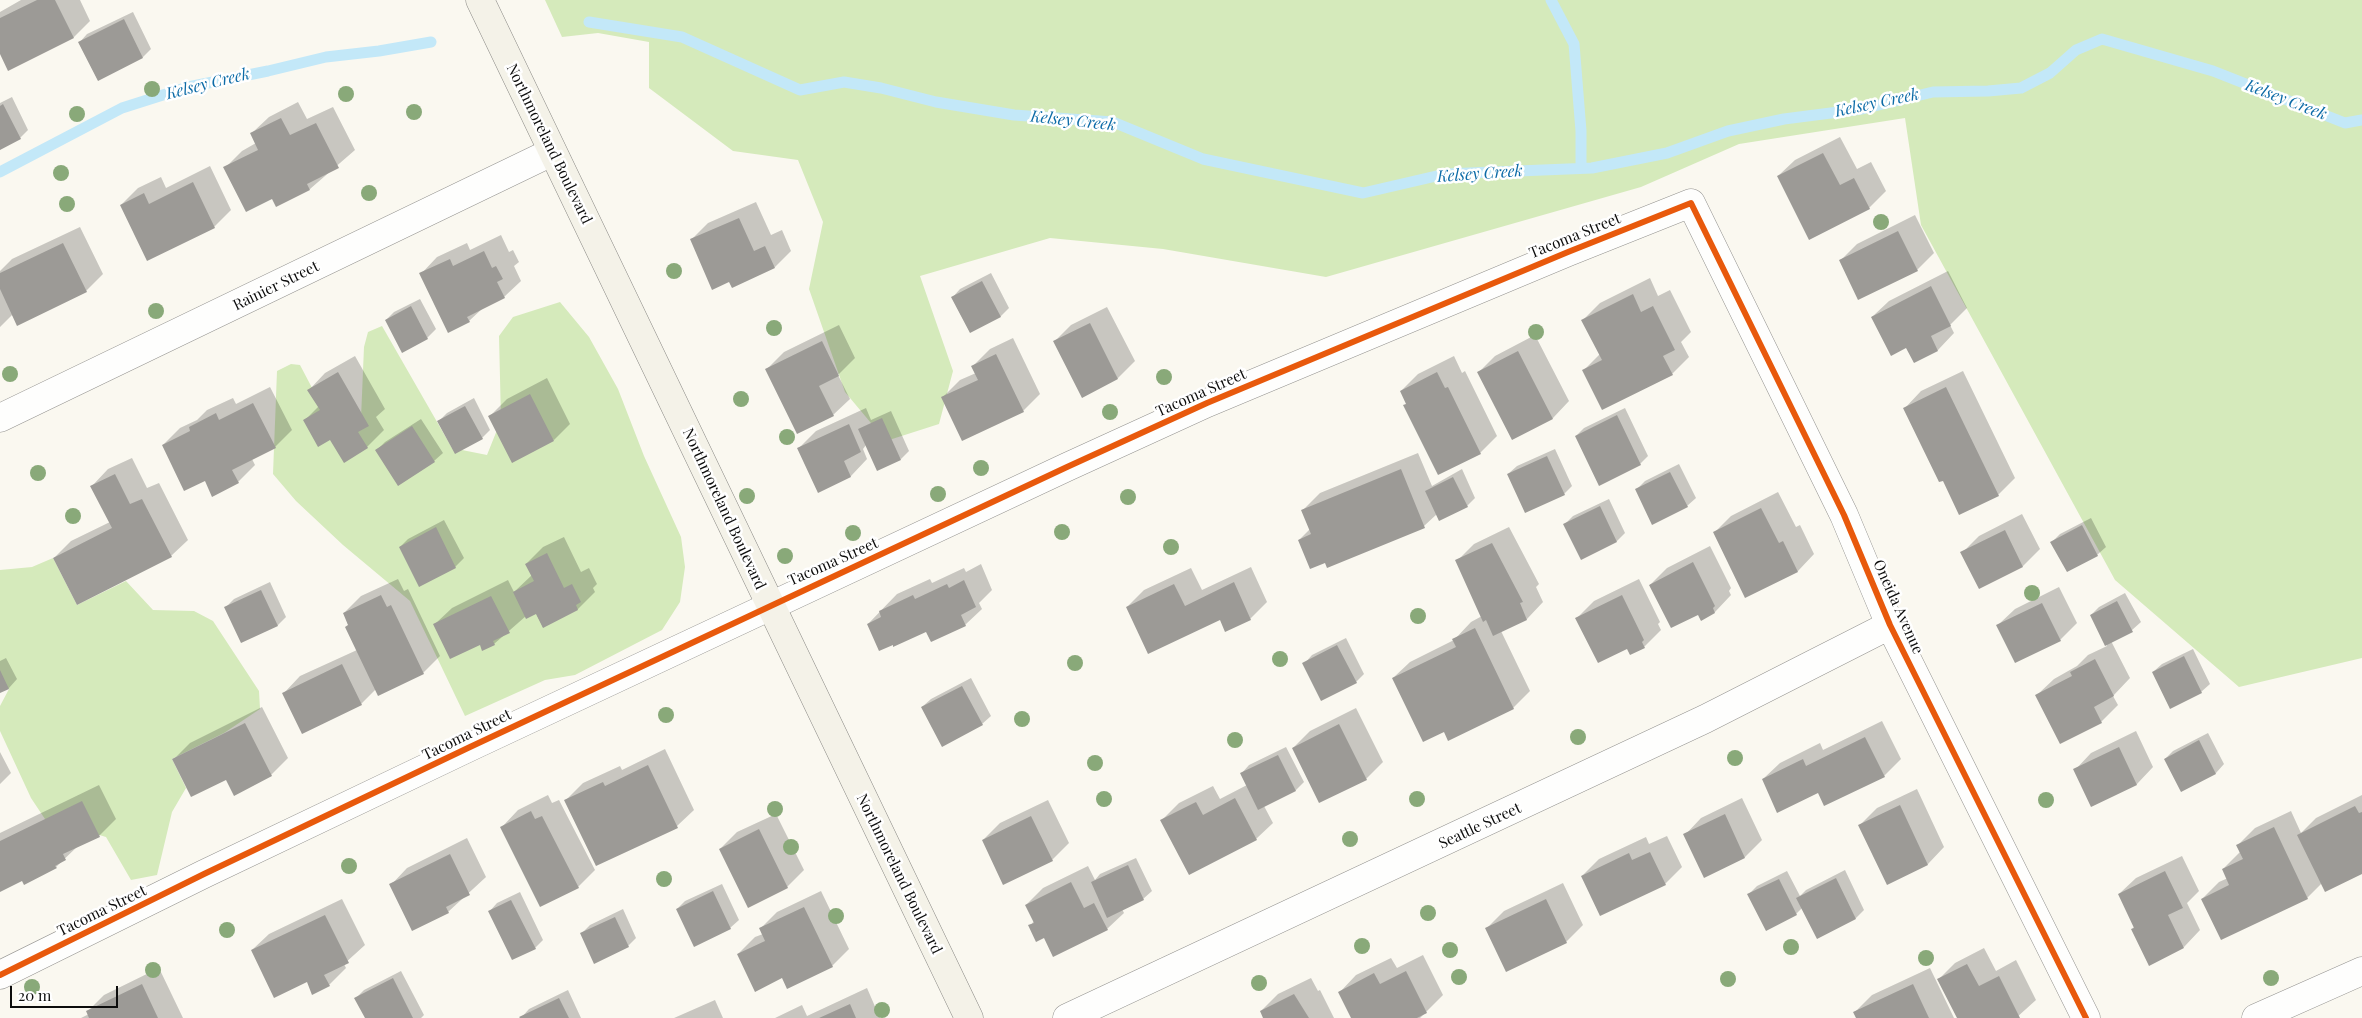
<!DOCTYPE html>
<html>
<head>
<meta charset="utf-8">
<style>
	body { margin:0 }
	#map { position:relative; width:2362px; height:1018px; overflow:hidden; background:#faf8f0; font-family:"Playfair Display",serif }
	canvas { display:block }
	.scale { position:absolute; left:10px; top:986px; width:108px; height:22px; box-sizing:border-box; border:2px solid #0c0c0c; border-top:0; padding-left:6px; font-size:15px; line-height:18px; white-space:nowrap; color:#0c0c0c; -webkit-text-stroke:4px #fff; paint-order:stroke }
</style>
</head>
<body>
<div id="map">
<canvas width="2362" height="1018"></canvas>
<div class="scale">20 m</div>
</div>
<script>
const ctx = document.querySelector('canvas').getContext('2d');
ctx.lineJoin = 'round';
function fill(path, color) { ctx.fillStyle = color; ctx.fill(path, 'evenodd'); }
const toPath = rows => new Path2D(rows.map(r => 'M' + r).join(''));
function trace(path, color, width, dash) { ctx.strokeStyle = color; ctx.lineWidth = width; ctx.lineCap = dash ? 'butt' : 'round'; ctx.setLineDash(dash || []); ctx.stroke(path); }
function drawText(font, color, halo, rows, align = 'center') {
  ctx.font = font + ' "Playfair Display",serif'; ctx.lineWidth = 5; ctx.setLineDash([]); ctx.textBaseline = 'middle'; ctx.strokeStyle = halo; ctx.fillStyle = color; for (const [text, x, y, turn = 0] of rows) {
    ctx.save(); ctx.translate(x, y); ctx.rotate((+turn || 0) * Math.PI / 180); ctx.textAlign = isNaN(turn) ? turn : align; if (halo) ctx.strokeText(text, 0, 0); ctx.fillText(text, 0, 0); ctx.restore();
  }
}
fill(toPath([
	[545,0,2362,0,2362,658,2239,687,2115,580,1921,225,1905,118,1739,144,1641,187,1326,277,1163,249,1050,238,920,276,953,371,939,424,886,441,845,392,809,289,823,222,798,160,733,151,649,88,649,42,598,33,562,37],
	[560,302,589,337,618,389,644,456,681,537,685,567,680,602,662,630,575,675,545,680,465,716,410,601,343,545,296,501,273,474,277,371,291,364,300,365,330,422,361,418,364,347,368,332,382,326,452,448,487,455,501,420,499,336,513,317],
	[53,558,77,605,126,581,153,610,194,611,213,621,259,691,260,709,224,733,172,759,186,788,172,812,157,875,131,880,106,837,45,819,31,798,0,731,0,706,9,689,0,685,0,570,32,567]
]), '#d5eabb');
fill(toPath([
	[21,0,80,0,90,21,74,37,0,51,0,12],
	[133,12,151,49,143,57,98,80,79,43,87,34],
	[12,97,28,130,20,138,0,149,0,103],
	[298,102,307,119,333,107,355,150,310,189,273,197,225,168,242,151,256,143,252,133,269,117],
	[1840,137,1857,169,1871,162,1886,191,1869,208,1778,176,1795,160],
	[210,166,231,210,214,227,147,259,121,205,138,188,161,177,166,188],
	[756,202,771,235,782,230,791,251,775,267,691,240,708,223],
	[1915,215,1934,253,1917,270,1840,261,1857,244],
	[80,227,103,274,86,291,13,314,0,327,0,271,12,259],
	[501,235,509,252,513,250,519,262,514,266,521,281,504,297,483,308,469,321,421,274,437,257,467,243,470,250],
	[1948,271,1967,308,1950,325,1954,333,1938,350,1914,362,1907,346,1872,317,1889,301],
	[991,273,1009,308,1001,316,970,332,952,298,960,289],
	[1650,278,1658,296,1670,290,1691,332,1681,342,1689,357,1672,374,1584,370,1600,354,1583,320,1600,303],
	[420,299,436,329,427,338,402,351,386,320,394,312],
	[1107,307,1135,361,1118,378,1082,396,1054,342,1071,325],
	[839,325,855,358,838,375,850,399,833,415,767,369,784,352],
	[1535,335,1569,401,1553,418,1512,439,1479,372,1495,356],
	[1013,338,1040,394,1023,411,943,397,960,380,976,373,973,366,990,349],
	[355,356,385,409,376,417,384,430,367,447,331,439,304,421,319,406,309,390,325,373],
	[1454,356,1462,373,1465,371,1497,436,1480,453,1407,403,1401,391,1418,374],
	[1963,371,2015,478,1998,495,1943,479,1905,408,1921,391],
	[547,378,570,424,554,440,490,416,507,399],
	[270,387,292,430,275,447,252,459,255,465,238,482,205,480,163,445,180,428,197,420,207,410,233,398,236,404],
	[474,398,490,430,482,438,439,421,447,413],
	[866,408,871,420,891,411,909,451,901,459,866,445,863,449,867,459,851,476,819,491,799,448,816,431],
	[1625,408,1648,456,1640,464,1576,436,1584,428],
	[421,419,443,453,434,461,399,484,377,450,385,442],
	[1555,449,1572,486,1564,494,1508,474,1517,466],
	[1418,453,1432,486,1462,469,1475,498,1467,506,1437,514,1424,526,1327,566,1326,561,1299,540,1310,529,1303,510,1320,493],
	[132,458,147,488,159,483,188,540,171,556,54,558,71,541,110,522,92,486,108,469],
	[1679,464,1696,498,1687,506,1636,490,1645,481],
	[1778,492,1796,527,1800,525,1814,554,1798,571,1746,596,1714,533,1731,516],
	[1609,499,1625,533,1617,541,1581,558,1565,524,1573,516],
	[2022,514,2040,549,2023,566,1980,587,1962,553,1979,536],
	[2091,518,2106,547,2097,555,2052,542,2060,534],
	[444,520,464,558,455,567,419,585,400,547,408,539],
	[1509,527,1539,584,1536,587,1543,602,1527,619,1501,631,1530,691,1513,708,1449,739,1444,731,1393,678,1410,662,1454,640,1471,622,1482,616,1457,561,1474,544],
	[564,537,581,572,589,568,597,584,593,588,595,592,578,609,543,627,536,613,526,616,494,644,481,643,435,624,452,608,508,580,514,592,532,575,526,564,543,547],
	[1710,546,1731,588,1729,591,1731,595,1715,612,1698,613,1650,585,1667,568],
	[981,564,992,590,979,603,982,609,965,625,927,630,868,624,897,594,930,579,932,583,964,568,966,572],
	[1251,567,1267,602,1250,619,1226,630,1220,618,1127,607,1144,590,1191,568,1202,590],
	[398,579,404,591,408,589,440,656,423,673,376,689,361,704,284,693,300,676,357,650,344,613,361,596],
	[1639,579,1660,622,1658,624,1661,630,1644,647,1627,647,1577,618,1594,601],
	[270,582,286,617,278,625,242,641,226,607,234,599],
	[2059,587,2077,623,2060,640,1998,625,2015,609],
	[2125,593,2141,622,2132,630,2111,641,2130,678,2113,696,2118,705,2101,722,2037,695,2054,679,2077,666,2088,655,2107,646,2091,615,2099,607],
	[1346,638,1364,674,1356,682,1304,664,1312,655],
	[2193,649,2210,684,2201,692,2153,672,2162,664],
	[6,658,17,679,9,688,0,692,0,661],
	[971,678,991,716,982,724,922,707,931,699],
	[262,707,288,758,271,775,226,778,173,760,190,743],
	[1356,708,1383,762,1366,779,1293,748,1310,731],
	[1882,721,1901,759,1884,776,1818,791,1763,779,1780,763,1820,743,1823,750],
	[2136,731,2153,767,2137,784,2092,806,2075,770,2091,753],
	[2208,733,2224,764,2216,773,2181,790,2165,759,2173,751],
	[1286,747,1304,782,1296,790,1264,806,1273,823,1256,839,1162,820,1179,803,1213,786,1220,799,1247,785,1241,774,1249,765],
	[665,749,694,810,677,826,566,800,583,783,620,766,622,770],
	[0,752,11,773,0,784],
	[99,785,116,819,99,836,79,845,56,867,22,879,0,890,0,833],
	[1917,789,1944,847,1928,864,1887,883,1860,825,1877,808],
	[548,795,552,803,559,800,595,870,578,887,502,827,518,810],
	[2362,795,2362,872,2322,883,2307,898,2202,899,2219,882,2228,878,2223,869,2240,852,2238,845,2255,828,2291,811,2301,833,2316,818],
	[1742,798,1762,840,1745,857,1704,876,1685,835,1701,818],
	[1048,800,1069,843,1052,860,983,840,1000,823],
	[776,814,804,870,787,887,720,849,737,832],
	[1667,836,1682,867,1665,884,1582,876,1599,859,1646,837,1649,844],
	[467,838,486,877,448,912,391,885,407,868],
	[2182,856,2199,891,2187,903,2200,930,2184,947,2132,929,2135,926,2119,894,2136,878],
	[1136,858,1152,891,1143,899,1122,909,1124,913,1107,929,1044,936,1030,926,1034,921,1026,905,1043,888,1088,866,1095,880,1100,874],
	[1845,870,1864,910,1856,918,1817,937,1803,907,1796,914,1766,929,1749,894,1757,886,1787,871,1800,896,1806,890],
	[1563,883,1583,925,1566,942,1487,928,1504,911],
	[722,884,739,920,730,928,677,909,685,901],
	[821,891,849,949,832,966,782,977,738,954,755,937,763,934,760,929,777,912],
	[520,892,543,940,535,948,489,912,497,903],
	[342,899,365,945,344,964,346,968,329,985,307,980,252,950,269,934],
	[623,909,636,938,628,946,581,934,590,925],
	[1984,948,1996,971,2016,960,2036,1000,2016,1018,1958,1018,1938,980,1955,963],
	[1423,955,1443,995,1420,1018,1353,1018,1340,992,1356,975,1391,958,1397,968],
	[159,968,183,1018,81,1018,89,1014,87,1012,104,995],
	[1930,968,1954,1018,1858,1018,1855,1012,1872,995],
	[401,971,424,1015,421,1018,366,1018,356,998,364,990],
	[1311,978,1318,991,1320,990,1334,1018,1264,1018,1261,1011,1278,994],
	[867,988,880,1018,775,1018,802,1005,807,1016],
	[568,990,581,1018,521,1018,529,1009],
	[715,1000,723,1018,674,1018]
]), '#0003');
trace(toPath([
	[1551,0,1574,44,1581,131,1581,168],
	[589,22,682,37,800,90,844,82,881,88,936,102,1014,115,1113,122,1203,159,1363,193,1445,174,1592,168,1667,153,1728,131,1784,119,1862,109,1933,92,1988,91,2021,88,2050,73,2076,50,2102,39,2213,71,2345,123,2362,120],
	[0,172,122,108,188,87,268,71,326,57,379,51,431,42]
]), '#c3e8f8', 11);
fill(toPath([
	[37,0,55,0,74,38,8,71,0,54,0,18],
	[124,19,143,58,98,81,78,42],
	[3,104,21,139,0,150,0,106],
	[281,118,290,135,316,123,339,168,307,184,310,190,276,207,272,199,246,212,223,167,258,150,250,133],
	[1823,153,1840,185,1854,178,1870,209,1809,240,1777,176],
	[193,182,215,228,147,261,120,205,144,193,149,204],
	[739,218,754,251,765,246,775,268,732,288,729,282,712,290,690,239],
	[1898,231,1918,271,1858,300,1839,260],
	[63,243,87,292,17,326,0,289,0,273],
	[484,251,492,268,496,266,503,279,497,282,505,298,467,317,470,322,448,333,419,273,450,259,453,266],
	[982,281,1001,317,970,333,951,297],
	[1931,286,1951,326,1931,336,1938,351,1914,363,1906,348,1891,356,1871,317],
	[1633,294,1641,312,1653,306,1675,350,1663,356,1673,375,1602,410,1582,370,1602,360,1581,320],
	[411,306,428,339,402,353,385,320],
	[1090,323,1118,379,1082,398,1053,341],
	[822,341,839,376,819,386,834,416,797,434,765,369],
	[1518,351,1553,419,1512,440,1477,372],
	[996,354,1024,412,962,441,941,397,978,380,971,366],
	[338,372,369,426,358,432,368,448,344,463,330,440,318,447,303,420,320,410,307,390],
	[1437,372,1445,388,1448,387,1481,454,1438,475,1403,405,1406,404,1400,391],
	[1946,387,1999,496,1959,515,1943,481,1939,482,1903,408],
	[530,394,554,441,512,463,488,416],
	[253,403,276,448,232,470,239,483,212,497,205,481,184,491,162,445,190,431,189,427,216,413,219,420],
	[465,406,483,439,455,454,437,421],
	[1617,415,1641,465,1599,486,1575,436],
	[882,418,901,460,877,471,858,429],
	[849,424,861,452,844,461,851,477,818,493,797,448],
	[412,426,435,462,398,486,375,450],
	[1547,456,1565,495,1525,513,1507,474],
	[1401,469,1425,528,1327,568,1325,563,1310,569,1298,540,1311,534,1301,510],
	[1670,472,1688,507,1652,525,1635,489],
	[115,474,130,504,142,499,172,557,77,605,53,558,112,528,90,486],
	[1453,477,1468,507,1439,521,1425,491],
	[1600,506,1617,542,1581,560,1563,524],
	[1761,508,1779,543,1783,541,1798,572,1745,598,1713,532],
	[2082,525,2098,556,2067,572,2050,542],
	[436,527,456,568,419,587,399,547],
	[2005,530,2023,567,1979,589,1960,552],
	[1492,543,1523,602,1520,603,1527,620,1493,636,1486,620,1483,622,1455,560],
	[547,553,564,588,572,584,581,602,576,605,578,610,543,628,536,614,526,619,513,592,534,581,525,564],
	[1693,562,1715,606,1713,608,1715,613,1701,621,1698,615,1671,628,1649,585],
	[964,580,976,607,961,615,966,626,931,642,926,632,893,647,893,645,879,651,867,624,881,617,879,611,913,595,915,599,947,584,949,588],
	[1234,582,1251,620,1225,632,1220,620,1148,654,1126,607,1174,584,1185,606],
	[261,590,278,626,241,643,224,607],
	[381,595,387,607,391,605,424,674,378,696,345,627,348,625,343,613],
	[1622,595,1644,640,1642,642,1645,648,1630,655,1627,649,1598,663,1575,618],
	[491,596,510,633,493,641,495,645,482,651,480,645,450,659,433,624],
	[2117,601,2133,632,2105,646,2090,615],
	[2042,603,2061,641,2015,663,1996,625],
	[1475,628,1514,709,1448,741,1444,732,1423,742,1392,678,1456,647,1452,639],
	[1337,645,1357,683,1321,701,1302,663],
	[2184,656,2202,693,2170,709,2152,672],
	[2095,659,2114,696,2094,707,2102,723,2060,744,2035,695,2072,676,2070,672],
	[342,664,362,705,302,734,282,693],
	[0,670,9,689,0,693],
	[962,686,983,725,942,747,921,707],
	[245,723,272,776,234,796,226,780,191,797,172,759],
	[1339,724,1367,780,1319,803,1292,748],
	[1865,737,1885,777,1824,806,1818,793,1777,813,1762,779,1803,759,1806,766],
	[2199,740,2216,774,2181,792,2164,759],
	[2119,747,2137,785,2091,807,2073,769],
	[1278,755,1296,791,1258,810,1240,773],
	[648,765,678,828,596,866,564,800,603,782,605,786],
	[1235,798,1257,840,1189,875,1160,820,1196,802,1203,815],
	[82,801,100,837,63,854,66,860,55,866,57,868,24,885,22,881,0,892,0,841],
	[1900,805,1928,865,1887,885,1858,825],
	[2355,806,2359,813,2362,812,2362,874,2325,892,2297,835],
	[531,811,535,819,542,816,579,888,540,907,500,827],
	[1725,814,1745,858,1704,878,1683,834],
	[1031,816,1053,861,1003,885,982,840],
	[2274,827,2308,899,2221,940,2201,899,2229,885,2222,869,2243,859,2236,845],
	[759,829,788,888,748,908,719,849],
	[1650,852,1666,885,1600,916,1581,876,1629,853,1632,860],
	[450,854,470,895,446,907,449,913,412,931,389,884],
	[1128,865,1144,900,1107,918,1091,882],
	[2165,871,2183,908,2168,915,2184,948,2149,966,2131,929,2134,928,2118,894],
	[1836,878,1856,919,1817,939,1796,898],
	[1779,879,1797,915,1766,931,1747,894],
	[1071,882,1084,908,1094,903,1108,930,1053,957,1044,938,1036,942,1028,925,1034,923,1025,905],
	[713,891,731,929,694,947,676,909],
	[1546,899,1567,943,1506,972,1485,928],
	[511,900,536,949,512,960,488,911],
	[804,907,833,967,787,989,782,978,755,992,737,954,765,941,759,928],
	[325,915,349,963,324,975,330,986,312,995,307,982,274,998,251,950],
	[615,917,629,947,594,964,580,933],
	[1967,964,1979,986,1999,976,2020,1018,1957,1018,1937,979],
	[1406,971,1427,1013,1417,1018,1351,1018,1338,992,1374,973,1380,984],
	[393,978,413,1018,365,1018,354,998],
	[142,984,158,1018,89,1018,86,1011],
	[1913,984,1929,1018,1856,1018,1853,1012],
	[1294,994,1309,1018,1263,1018,1260,1011],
	[559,998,569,1018,520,1018,519,1017],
	[850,1004,856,1018,819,1018]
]), '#9c9a96');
const street = toPath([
	[0,418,552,152],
	[0,975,204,874,470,747,1067,467,1207,403,1568,252,1691,203,1844,515,1890,625,2086,1018],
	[1067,1018,1705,719,1890,625],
	[2256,1018,2362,971]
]);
const secondary = toPath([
	[480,0,969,1018]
]);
trace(street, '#93928f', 29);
trace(secondary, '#8a8985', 29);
trace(street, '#fefefd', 28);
trace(secondary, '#f4f2e8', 28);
trace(toPath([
	[0,975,204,874,470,747,1067,467,1207,403,1568,252,1691,203,1844,515,1890,625,2086,1018]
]), '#e8590c', 6);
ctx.fillStyle = '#89a979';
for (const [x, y] of [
	[152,89],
	[346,94],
	[414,112],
	[77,114],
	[61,173],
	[369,193],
	[67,204],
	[1881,222],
	[674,271],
	[156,311],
	[774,328],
	[1536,332],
	[10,374],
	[1164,377],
	[741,399],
	[1110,412],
	[787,437],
	[981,468],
	[38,473],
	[938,494],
	[747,496],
	[1128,497],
	[73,516],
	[1062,532],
	[853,533],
	[1171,547],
	[785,556],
	[2032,593],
	[1418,616],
	[1280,659],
	[1075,663],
	[666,715],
	[1022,719],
	[1578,737],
	[1235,740],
	[1735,758],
	[1095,763],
	[1104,799],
	[1417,799],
	[2046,800],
	[775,809],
	[1350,839],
	[791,847],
	[349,866],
	[664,879],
	[1428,913],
	[836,916],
	[227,930],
	[1362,946],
	[1791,947],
	[1450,950],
	[1926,958],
	[153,970],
	[1459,977],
	[2271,978],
	[1728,979],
	[1259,983],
	[32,987],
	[882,1010]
]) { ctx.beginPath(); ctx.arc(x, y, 8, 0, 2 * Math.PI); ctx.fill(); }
drawText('15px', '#0c0c0c', '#fff', [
	["Northmoreland Boulevard",549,144,64],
	["Tacoma Street",1575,236,-22],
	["Rainier Street",276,286,-26],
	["Tacoma Street",1201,393,-24],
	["Northmoreland Boulevard",724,509,65],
	["Tacoma Street",833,562,-24],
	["Oneida Avenue",1898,607,66],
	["Tacoma Street",467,735,-26],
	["Seattle Street",1480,826,-25],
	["Northmoreland Boulevard",899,874,64],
	["Tacoma Street",102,911,-26]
]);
drawText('italic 16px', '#0c6ba7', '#fff', [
	["Kelsey Creek",208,84,-14],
	["Kelsey Creek",2286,100,21],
	["Kelsey Creek",1877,103,-12],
	["Kelsey Creek",1073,121,6],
	["Kelsey Creek",1480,174,-4]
]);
</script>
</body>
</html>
